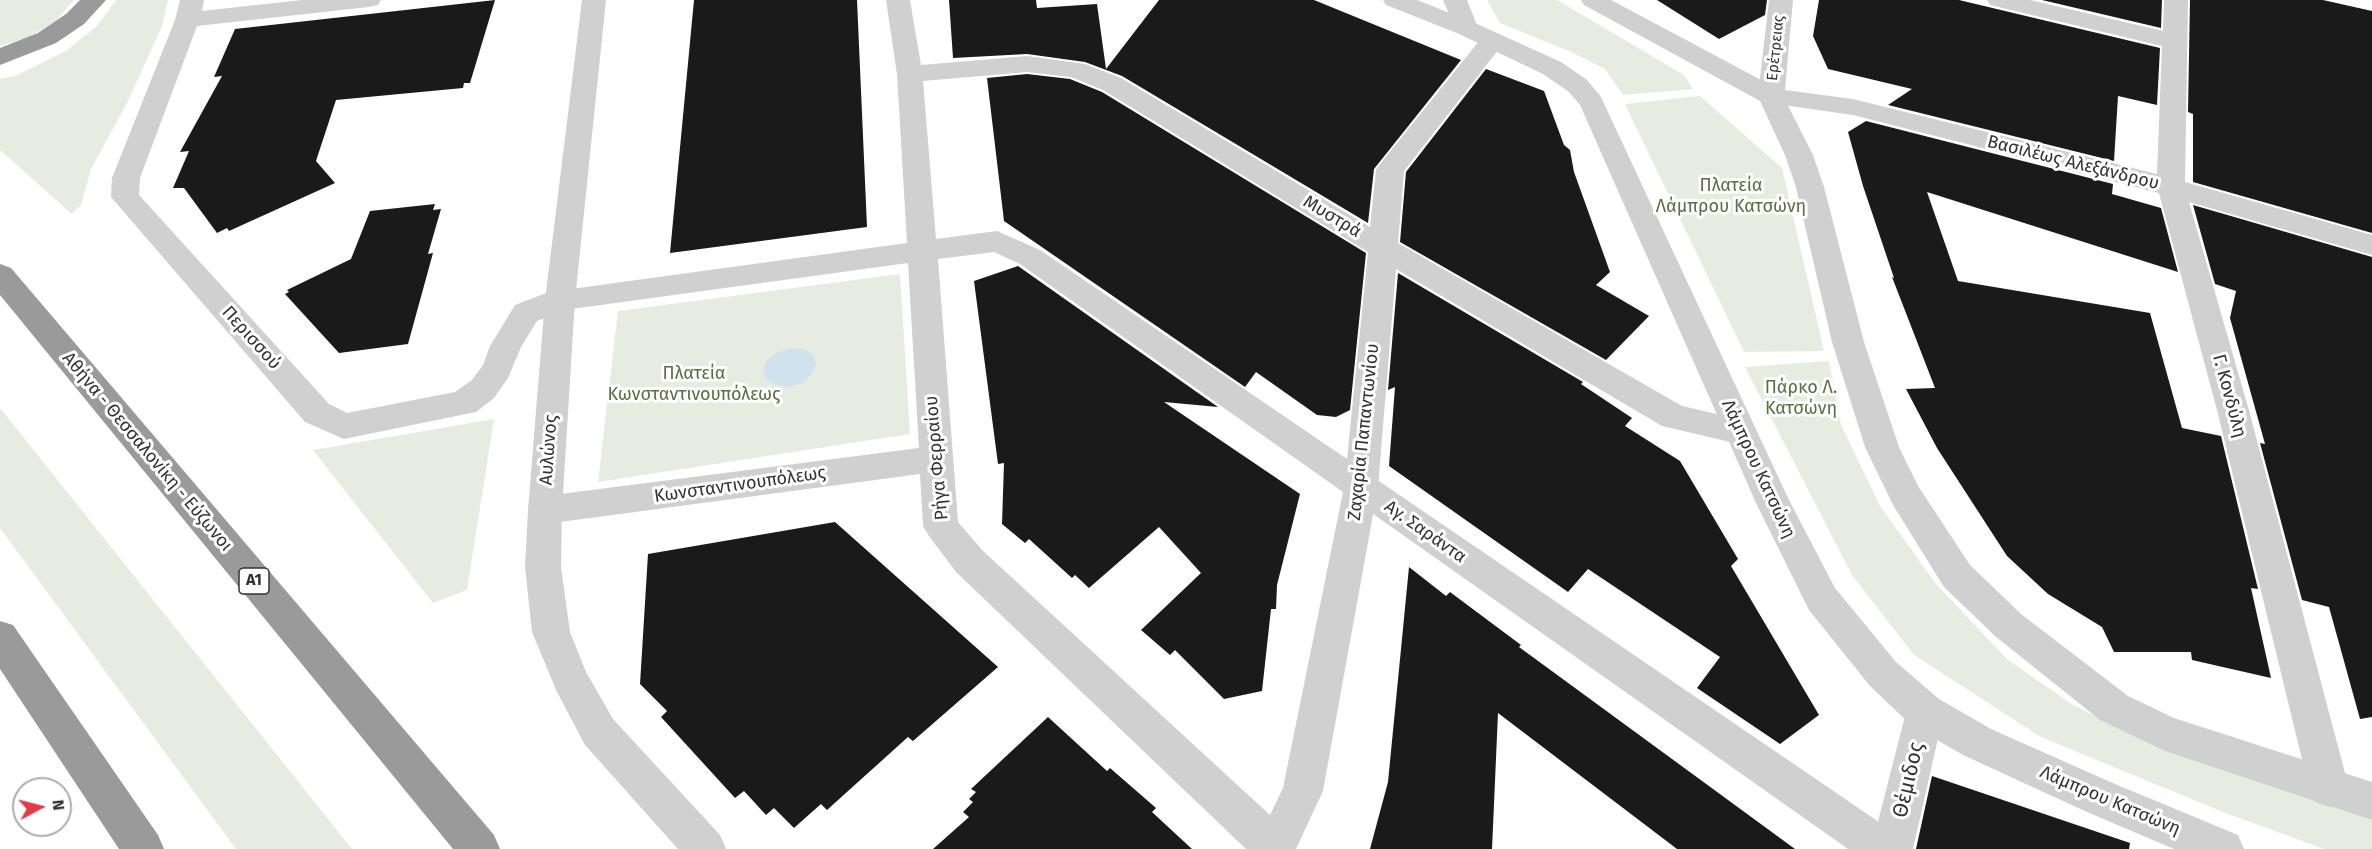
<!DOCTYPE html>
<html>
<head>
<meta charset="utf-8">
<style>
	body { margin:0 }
	#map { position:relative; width:2372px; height:849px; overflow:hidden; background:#fff; font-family:"Fira Sans",sans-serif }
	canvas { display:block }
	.north { position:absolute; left:12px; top:777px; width:60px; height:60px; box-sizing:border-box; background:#fff; border:2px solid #adadad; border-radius:50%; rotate:83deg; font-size:16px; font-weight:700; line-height:24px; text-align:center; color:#333 }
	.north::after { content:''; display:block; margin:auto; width:21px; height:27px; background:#e63946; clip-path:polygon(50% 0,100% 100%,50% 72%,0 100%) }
</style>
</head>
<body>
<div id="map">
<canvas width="2372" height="849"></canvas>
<div class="north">N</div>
</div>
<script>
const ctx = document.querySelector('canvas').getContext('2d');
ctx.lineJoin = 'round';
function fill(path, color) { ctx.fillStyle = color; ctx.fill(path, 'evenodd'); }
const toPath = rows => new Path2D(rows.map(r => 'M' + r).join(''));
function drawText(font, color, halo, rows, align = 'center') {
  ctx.font = font + ' "Fira Sans",sans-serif'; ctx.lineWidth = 6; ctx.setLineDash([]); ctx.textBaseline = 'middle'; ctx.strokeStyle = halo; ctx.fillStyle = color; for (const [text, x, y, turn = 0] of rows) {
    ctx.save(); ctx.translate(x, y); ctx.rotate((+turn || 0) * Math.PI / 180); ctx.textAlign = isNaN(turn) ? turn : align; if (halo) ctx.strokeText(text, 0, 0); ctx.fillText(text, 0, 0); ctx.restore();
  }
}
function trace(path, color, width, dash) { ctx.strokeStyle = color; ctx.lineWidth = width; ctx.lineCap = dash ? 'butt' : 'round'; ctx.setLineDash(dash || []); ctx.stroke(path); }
fill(toPath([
	[0,0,74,0,55,22,29,37,0,46],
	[116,0,168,0,162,26,128,101,91,169,81,205,72,214,0,150,0,79,15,76,66,51,97,26],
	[1487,0,1557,0,1684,75,1693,89,1623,95,1605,69,1571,52,1500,23],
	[1700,96,1782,168,1824,351,1744,352,1625,104],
	[900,274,910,434,598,482,618,311],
	[1829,361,1841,425,1880,506,1936,584,2008,660,2073,705,2140,738,2372,815,2372,849,2324,849,2223,812,2041,737,1914,655,1852,575,1745,367],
	[0,408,352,849,236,849,0,528],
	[494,419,467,590,433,603,313,450]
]), '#e6ecdf');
fill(toPath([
	[791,348,804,349,813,355,816,364,812,374,802,383,789,387,776,385,766,379,763,370,767,360,778,352]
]), '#cfe2ee');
fill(toPath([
	[495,0,470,83,464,83,463,88,336,100,316,161,335,183,229,231,227,228,217,233,184,188,173,188,189,151,180,152,222,76,214,77,235,29],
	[694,0,857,0,867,227,670,253],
	[949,0,1036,0,1037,8,1097,4,1106,69,1159,0,1314,0,1461,60,1374,169,1368,223,1122,76,1085,62,1027,54,953,58],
	[1657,0,1767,0,1765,15,1719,39],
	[1819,0,1959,0,2160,48,2157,105,2118,96,2114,161,1888,105,1912,89,1828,69,1813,36],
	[2042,0,2162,0,2161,28],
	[2190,0,2323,0,2372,11,2372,233,2193,182,2193,114,2188,112],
	[1486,69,1544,91,1564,145,1570,150,1574,172,1610,272,1596,285,1649,316,1606,360,1400,242,1406,172],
	[1027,74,1070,79,1102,92,1366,253,1350,410,1336,417,1317,415,1256,372,1245,387,1004,221,987,78],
	[1866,121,2113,184,2112,194,2161,208,2178,272,1927,192,1958,281,2150,313,2182,428,2221,436,2258,589,2251,588,2271,678,2192,660,2191,652,2114,652,2102,627,2048,594,2007,556,1937,448,1906,389,1935,388,1892,277,1894,278,1863,186,1848,132],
	[435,204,433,210,441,209,428,254,433,253,408,344,339,353,285,294,289,292,287,290,351,259,370,211],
	[2193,205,2372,257,2372,717,2360,719,2329,607,2302,600,2260,443,2265,444,2230,318,2236,291,2215,284],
	[1018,266,1218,407,1164,402,1300,494,1277,585,1276,609,1271,609,1262,691,1224,699,1175,650,1170,655,1141,630,1201,573,1159,527,1089,588,1075,575,1072,578,1029,539,1025,543,1002,524,1004,463,998,464,974,281],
	[1398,273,1583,382,1581,384,1632,418,1625,426,1680,461,1738,559,1731,566,1819,715,1780,744,1697,688,1720,657,1588,569,1568,592,1389,466,1395,387,1388,390],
	[835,522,998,667,913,741,908,737,827,810,821,804,794,828,774,808,766,815,744,791,735,798,661,717,667,711,640,684,648,554],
	[1409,567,1446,596,1450,592,1521,645,1519,647,1795,849,1677,849,1498,713,1492,849,1370,849,1388,782],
	[1048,717,1107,771,1110,768,1156,808,1152,812,1192,849,933,849,969,817,963,812,973,802,969,799,976,792,971,789],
	[1932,776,2130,843,2129,849,1916,849]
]), '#1a1a1a');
fill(toPath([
	[1361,473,1373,477,1898,835,1904,849,1848,849,1349,497,1344,487,1349,477,1361,473]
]), '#d0d0d0');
fill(toPath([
	[180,0,204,0,202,11,302,0,381,0,378,5,369,7,197,26,140,178,139,195,329,404,347,413,455,392,472,380,483,365,490,346,515,305,549,292,907,243,897,74,886,0,910,0,921,65,1027,56,1085,64,1121,78,1370,227,1376,170,1380,164,1484,35,1493,32,1502,35,1506,40,1502,45,1404,171,1398,243,1682,406,1751,422,1756,431,1751,440,1739,444,1662,426,1396,269,1378,487,1323,791,1296,849,1246,849,956,572,929,536,923,526,920,474,545,524,533,520,528,510,533,500,545,496,919,448,908,263,564,310,537,321,521,347,508,378,494,398,476,412,344,439,305,422,111,197,112,178,175,20,180,0],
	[1027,72,1071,77,1103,90,1368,252,1347,459,1040,250,997,231,936,239,923,81,1027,72],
	[994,252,1020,264,1343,492,1283,788,1270,815,982,550,958,522,938,259,994,252],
	[1443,0,1467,0,1478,28,1475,33,1466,35,1457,33,1443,0],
	[1769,0,1793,0,1785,90,1853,99,2157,174,2162,46,1990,5,1987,0,2030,0,2163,31,2164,0,2188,0,2185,182,2372,235,2372,255,2189,202,2250,414,2349,788,2343,802,2329,807,2315,802,2309,788,2218,414,2159,193,1853,115,1762,102,1758,96,1769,0],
	[1925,694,1939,699,1944,712,1913,849,1871,849,1906,712,1911,699,1925,694]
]), '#d0d0d0');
fill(toPath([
	[582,0,606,0,575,300,562,510,561,567,570,632,586,672,613,719,720,835,726,849,678,849,585,745,557,692,532,632,525,567,528,510,545,300,582,0],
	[1383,0,1417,0,1475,23,1561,62,1587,80,1601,97,1789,500,1835,588,1896,662,1939,699,1991,729,2115,784,2238,835,2244,849,2174,849,2087,812,1963,755,1911,725,1870,686,1809,610,1756,503,1580,105,1569,92,1543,74,1457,33,1386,5,1383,0],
	[1581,0,1611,0,1780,90,1813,155,1824,187,1864,342,1899,447,1918,486,1970,565,2021,614,2128,696,2174,718,2372,782,2372,820,2165,751,2100,720,1995,636,1944,587,1893,505,1865,447,1832,342,1796,187,1785,155,1760,101,1584,5,1581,0]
]), '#d0d0d0');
fill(toPath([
	[80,0,106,0,84,24,56,43,0,65,0,48,38,33,66,14,80,0],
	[0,264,11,268,494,835,500,849,453,849,0,295,0,264],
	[0,621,13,625,158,835,164,849,119,849,0,669,0,621]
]), '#9a9a9a');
drawText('15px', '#333', '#fff', [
	["Ερέτρειας",1776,48,-84]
]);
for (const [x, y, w] of [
	[254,581,30]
]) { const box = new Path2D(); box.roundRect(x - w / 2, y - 13, w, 26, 4.5); ctx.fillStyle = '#fff'; ctx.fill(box); trace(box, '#333', 1.5); }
drawText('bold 16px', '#333', null, [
	["Α1",254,581]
]);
drawText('18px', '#333', '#fff', [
	["Βασιλέως Αλεξάνδρου",2073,163,14],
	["Μυστρά",1332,217,31],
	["Περισσού",251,338,48],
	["Γ. Κονδύλη",2229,396,75],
	["Ζαχαρία Παπαντωνίου",1364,432,-84],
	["Αυλώνος",549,450,-86],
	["Αθήνα - Θεσσαλονίκη - Εύζωνοι",147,452,50],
	["Ρήγα Φερραίου",937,458,-95],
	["Λάμπρου Κατσώνη",1758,469,65],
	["Κωνσταντινουπόλεως",740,485,-8],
	["Αγ. Σαράντα",1425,532,35],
	["Λάμπρου Κατσώνη",2110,801,23]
]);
drawText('18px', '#56703f', '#fff', [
	["Πλατεία",1731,186],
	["Λάμπρου Κατσώνη",1731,207],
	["Πλατεία",694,374],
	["Κωνσταντινουπόλεως",694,395],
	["Πάρκο Λ.",1801,388],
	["Κατσώνη",1801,409]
]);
drawText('21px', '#333', '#fff', [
	["Θέμιδος",1909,780,-77]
]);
</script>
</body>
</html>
